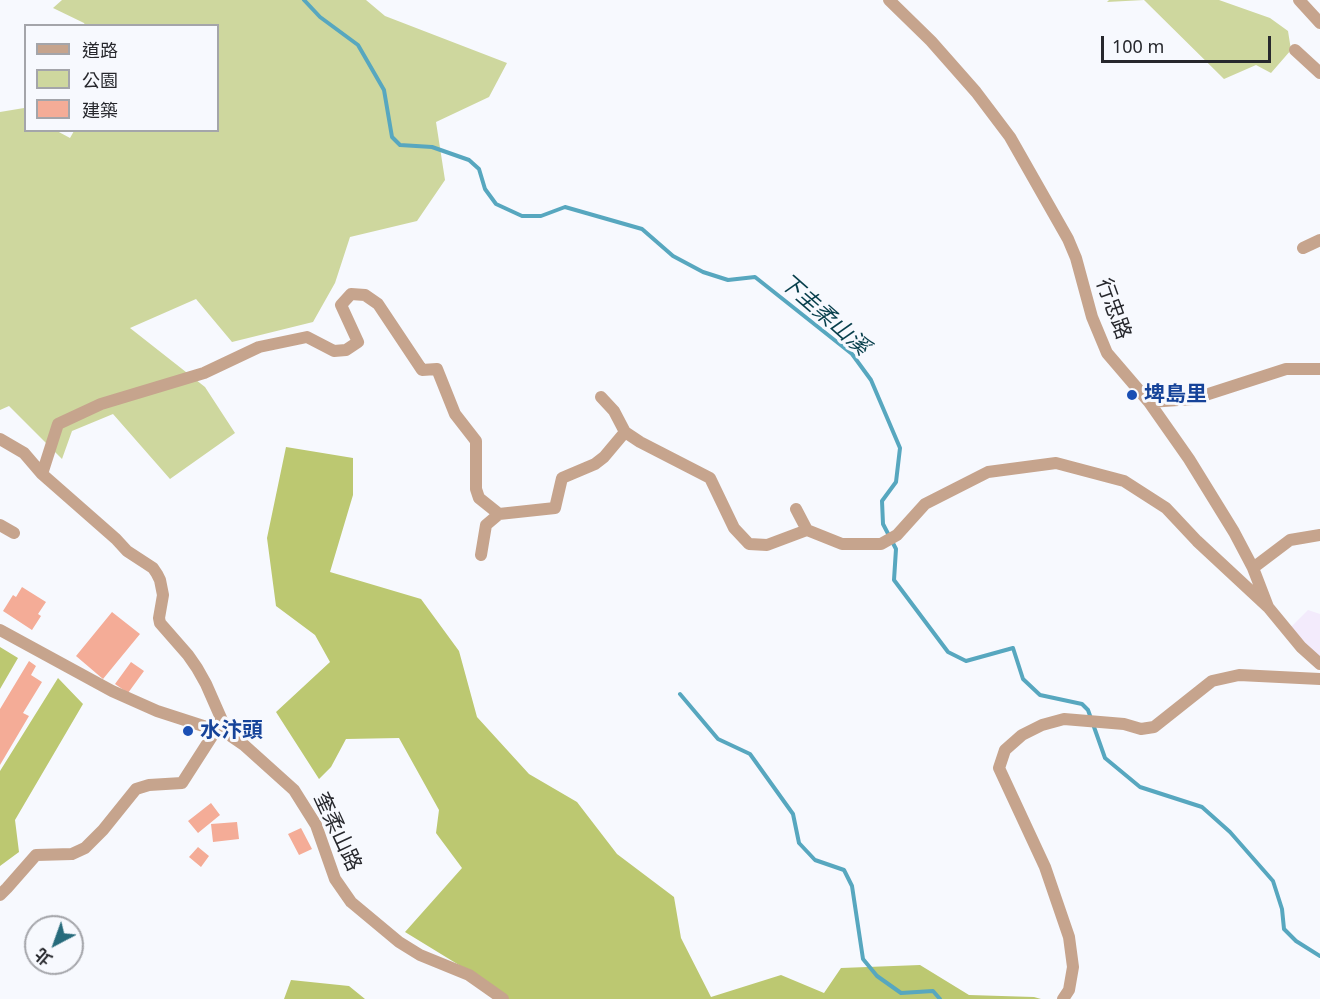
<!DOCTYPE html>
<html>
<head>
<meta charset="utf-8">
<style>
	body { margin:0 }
	#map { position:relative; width:1320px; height:999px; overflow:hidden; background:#f7f9fe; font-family:"Noto Sans","Noto Sans TC",sans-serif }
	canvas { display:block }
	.legend { position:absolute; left:24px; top:24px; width:195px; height:108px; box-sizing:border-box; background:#f7f9fe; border:2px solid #a4a5aa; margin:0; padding:8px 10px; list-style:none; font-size:18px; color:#27282d }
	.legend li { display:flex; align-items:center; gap:12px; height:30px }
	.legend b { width:30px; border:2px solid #a4a5aa }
	.north { position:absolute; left:24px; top:915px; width:60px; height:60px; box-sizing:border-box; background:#f7f9fe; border:2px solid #a4a5aa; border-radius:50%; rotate:221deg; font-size:16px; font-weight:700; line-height:24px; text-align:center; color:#27282d }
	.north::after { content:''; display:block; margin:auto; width:21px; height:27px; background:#276b7c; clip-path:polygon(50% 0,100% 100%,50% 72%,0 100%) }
	.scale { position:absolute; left:1101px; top:36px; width:170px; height:27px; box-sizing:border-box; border:3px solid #27282d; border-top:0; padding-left:8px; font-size:18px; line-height:21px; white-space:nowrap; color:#27282d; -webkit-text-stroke:4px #f7f9fe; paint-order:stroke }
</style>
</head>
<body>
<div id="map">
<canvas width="1320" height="999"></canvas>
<ul class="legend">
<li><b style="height:8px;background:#c6a48d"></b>道路</li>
<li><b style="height:16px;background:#ced79e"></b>公園</li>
<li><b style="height:16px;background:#f4ac97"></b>建築</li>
</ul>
<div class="north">北</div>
<div class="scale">100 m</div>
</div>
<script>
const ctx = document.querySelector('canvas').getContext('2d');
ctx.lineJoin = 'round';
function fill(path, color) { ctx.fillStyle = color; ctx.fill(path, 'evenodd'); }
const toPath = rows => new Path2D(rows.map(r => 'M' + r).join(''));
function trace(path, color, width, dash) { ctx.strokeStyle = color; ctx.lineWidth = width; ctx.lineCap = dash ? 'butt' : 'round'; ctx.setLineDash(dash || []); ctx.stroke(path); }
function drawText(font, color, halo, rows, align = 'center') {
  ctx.font = font + ' "Noto Sans","Noto Sans TC",sans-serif'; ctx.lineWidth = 6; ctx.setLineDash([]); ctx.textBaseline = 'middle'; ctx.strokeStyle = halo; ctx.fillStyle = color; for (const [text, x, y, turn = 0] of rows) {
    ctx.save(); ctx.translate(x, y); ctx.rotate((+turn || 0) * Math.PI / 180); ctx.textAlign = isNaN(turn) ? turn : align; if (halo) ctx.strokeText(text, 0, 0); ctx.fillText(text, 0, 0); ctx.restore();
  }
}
fill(toPath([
	[1308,610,1320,614,1320,667,1289,629]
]), '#f3ebfc');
fill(toPath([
	[62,0,366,0,385,16,507,63,489,97,436,122,445,180,417,221,350,237,335,283,313,322,232,342,196,299,130,328,205,387,235,433,170,479,113,414,72,431,62,459,9,406,0,410,0,112,24,108,25,109,26,130,57,131,70,138,74,131,218,130,218,26,85,25,84,23,53,8],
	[1109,0,1219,0,1270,18,1288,31,1291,50,1271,73,1256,65,1224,79,1144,0,1107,2]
]), '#ced79e');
fill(toPath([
	[286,447,353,458,353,495,330,572,421,599,459,651,477,717,529,774,577,802,617,854,674,897,681,938,711,997,781,975,824,993,841,968,920,965,969,995,1034,997,1041,999,508,999,490,984,405,932,462,868,436,833,439,810,399,738,346,739,331,767,319,779,276,712,330,662,315,635,276,606,267,538],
	[0,647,18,658,0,689],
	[58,678,83,704,15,820,19,852,0,866,0,771],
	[291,980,349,986,365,999,284,999]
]), '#bcc871');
trace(toPath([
	[304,0,320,17,358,45,384,90,392,137,400,145,432,147,469,160,479,169,485,189,496,204,522,216,541,216,565,207,642,229,673,256,703,272,728,280,755,277,852,354,871,380,900,448,896,482,882,501,883,524,896,549,894,580,948,652,966,661,1013,648,1023,679,1040,695,1082,704,1088,710,1105,758,1140,787,1202,807,1230,832,1273,881,1282,909,1284,929,1296,941,1320,956],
	[680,694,718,739,750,754,793,814,799,843,815,860,844,870,852,886,863,959,877,976,901,993,933,991,940,999]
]), '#57a7bf', 4);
fill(toPath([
	[22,587,46,602,38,614,41,616,32,630,3,611,13,595,16,597],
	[112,612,140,634,103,679,76,656],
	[29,661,36,666,31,675,42,682,23,713,29,716,0,765,0,709],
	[131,662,144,671,128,693,115,684],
	[211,803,220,815,198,833,188,821],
	[237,822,239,839,213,842,211,824],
	[301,828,312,849,299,855,288,834],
	[198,847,209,856,201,867,189,857]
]), '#f4ac97');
trace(toPath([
	[889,0,931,41,976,92,1010,137,1068,239,1076,258,1092,317,1107,353,1149,402,1189,459,1234,532,1253,568,1268,607,1301,647,1320,664],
	[1299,0,1320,23],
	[1295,50,1320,73],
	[1303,248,1320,240],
	[601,397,614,411,625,432],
	[1149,402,1193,399,1286,369,1320,369],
	[0,439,24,453,42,474],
	[796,509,807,530],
	[0,525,14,533],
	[481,555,486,525,499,514],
	[1253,568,1290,540,1320,535],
	[0,630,112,691,157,711,228,734,244,745,294,790,316,825,335,879,351,902,399,942,420,955,469,975,503,999],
	[228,734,206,684,197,668,188,655,160,623,159,618,163,595,160,580,157,574,153,568,127,551,116,539,42,474,58,424,101,404,204,373,259,347,307,337,334,351,346,350,358,342,341,305,351,294,365,295,378,304,422,370,437,369,455,414,476,441,476,489,479,498,499,514,555,508,562,478,595,464,604,457,625,432,640,442,710,478,734,528,749,544,767,545,807,530,842,544,881,544,897,535,925,504,988,472,1056,463,1124,481,1166,508,1197,541,1268,607],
	[0,895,7,888,36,855,72,854,85,848,103,830,136,789,149,785,182,783,216,730],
	[1063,999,1069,990,1073,967,1069,937,1045,867,999,768,1005,750,1022,735,1042,725,1064,719,1124,724,1141,729,1154,727,1212,681,1239,675,1320,679]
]), '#c6a48d', 12);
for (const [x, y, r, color] of [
	[1132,395,6,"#1a4fb4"],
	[188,731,6,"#1a4fb4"]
]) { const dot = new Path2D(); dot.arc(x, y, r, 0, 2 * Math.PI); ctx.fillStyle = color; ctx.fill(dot); trace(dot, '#f7f9fe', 2); }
drawText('21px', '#27282d', '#f7f9fe', [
	["行忠路",1113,309,70],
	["奎柔山路",337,832,65]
]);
drawText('bold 21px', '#164399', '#f7f9fe', [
	["埤島里",1144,395],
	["水汴頭",200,731]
], 'left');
drawText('italic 22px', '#063e4b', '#f7f9fe', [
	["下圭柔山溪",824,315,41]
]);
</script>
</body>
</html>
